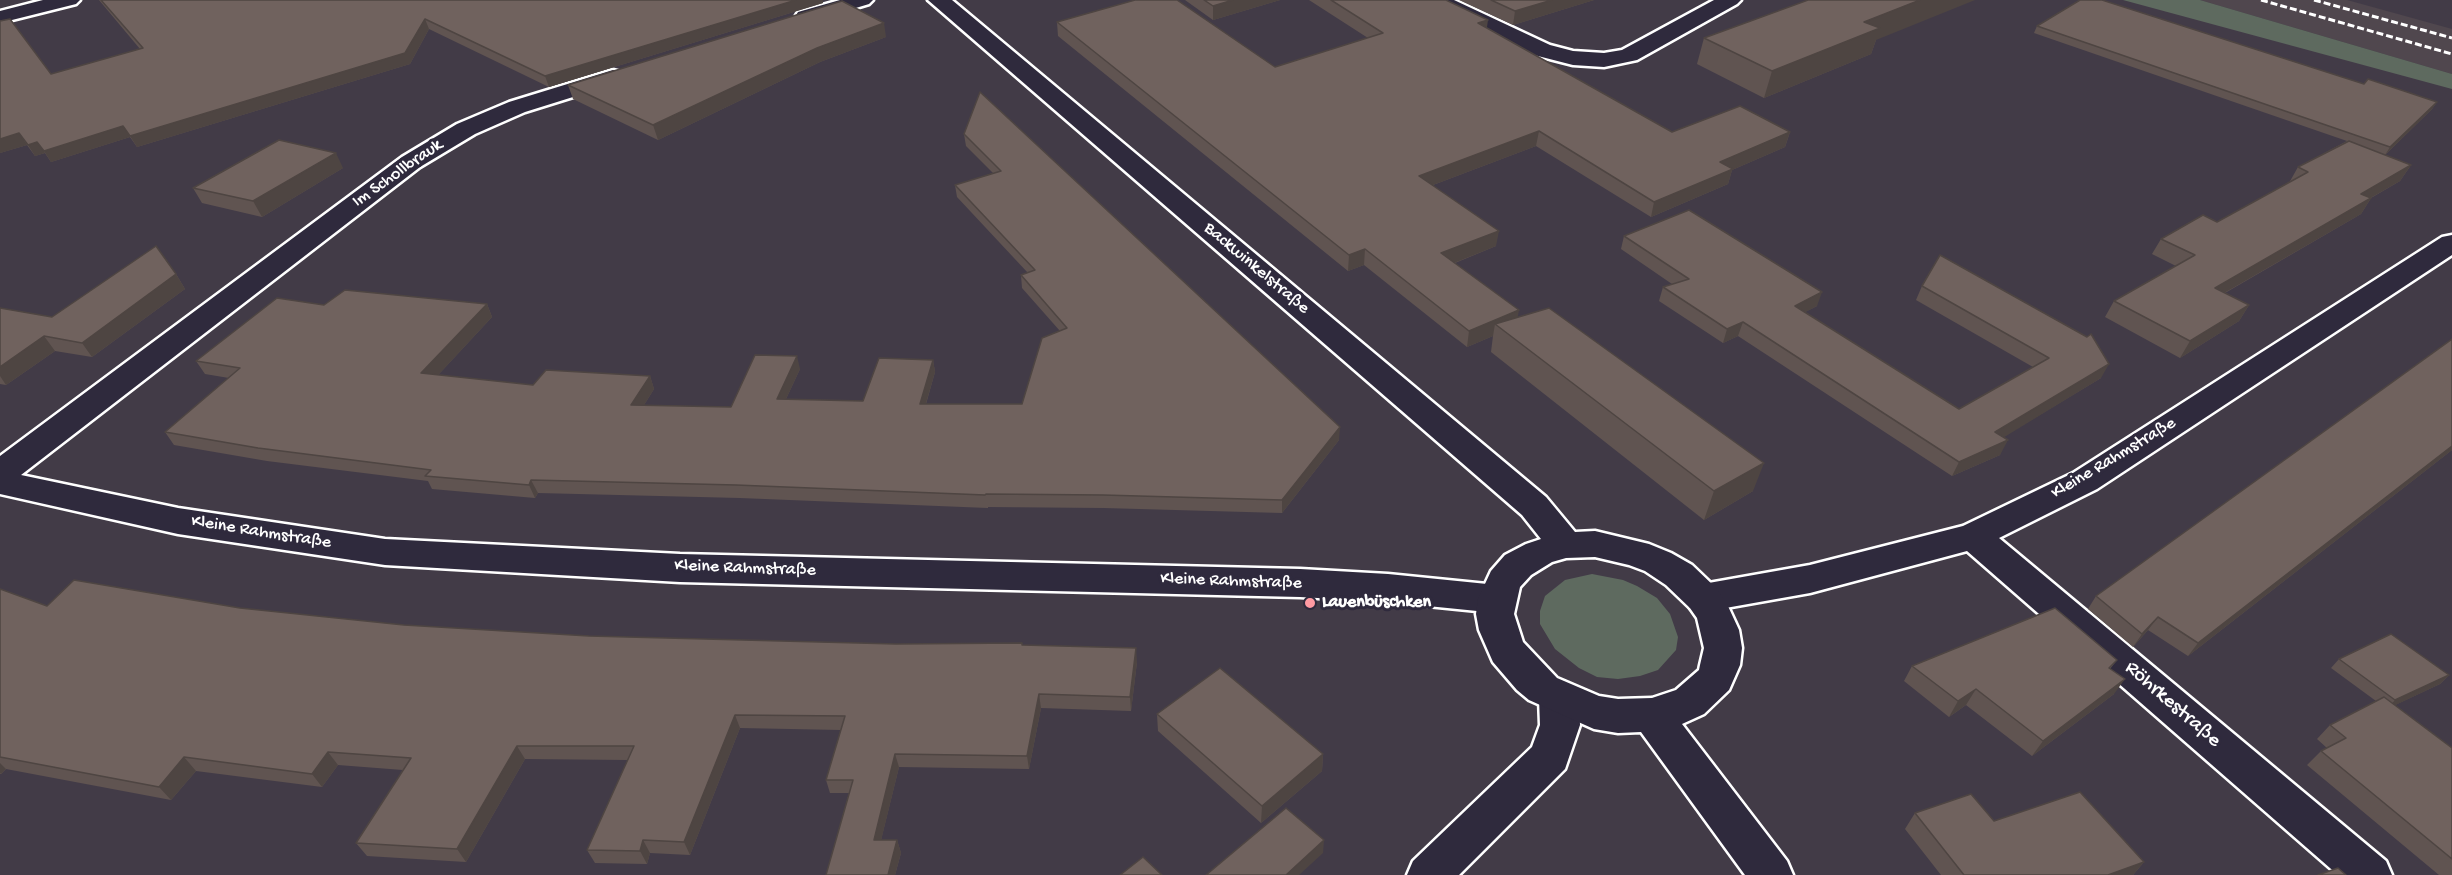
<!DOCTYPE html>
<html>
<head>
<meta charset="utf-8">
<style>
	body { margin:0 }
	canvas { display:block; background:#423b47 }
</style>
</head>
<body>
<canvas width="2452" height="875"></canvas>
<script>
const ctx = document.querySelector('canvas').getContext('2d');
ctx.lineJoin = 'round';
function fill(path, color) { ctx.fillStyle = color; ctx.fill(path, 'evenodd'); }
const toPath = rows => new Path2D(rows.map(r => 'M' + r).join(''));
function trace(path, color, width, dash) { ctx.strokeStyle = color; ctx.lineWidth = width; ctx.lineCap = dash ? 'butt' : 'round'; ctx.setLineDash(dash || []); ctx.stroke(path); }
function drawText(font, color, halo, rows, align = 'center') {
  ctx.font = font + ' "Gochi Hand",sans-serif'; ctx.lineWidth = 6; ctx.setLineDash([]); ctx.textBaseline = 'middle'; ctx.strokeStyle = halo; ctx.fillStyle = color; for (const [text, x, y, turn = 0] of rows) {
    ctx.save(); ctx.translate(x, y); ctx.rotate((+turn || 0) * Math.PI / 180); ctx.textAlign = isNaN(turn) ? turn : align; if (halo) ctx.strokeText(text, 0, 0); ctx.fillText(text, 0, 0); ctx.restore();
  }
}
fill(toPath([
	[2200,0,2347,0,2452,29,2452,74]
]), '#50474e');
fill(toPath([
	[2123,0,2200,0,2452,74,2452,89],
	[1592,574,1623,580,1637,586,1657,598,1670,614,1678,637,1676,650,1658,670,1640,676,1618,679,1597,677,1579,668,1555,649,1540,624,1540,611,1545,596,1565,580]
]), '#5e6a5f');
const minor = toPath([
	[43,0,80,0,76,4,0,23,0,11,43,0],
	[840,0,873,0,869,4,806,23,798,22,795,17,798,12,840,0],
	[1426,0,1454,0,1550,45,1573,51,1604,53,1622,50,1714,0,1741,0,1737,4,1637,60,1604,67,1573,65,1534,55,1430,4,1426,0],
	[613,70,621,72,625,77,621,82,525,112,475,134,420,167,21,475,178,508,385,539,680,554,1300,569,1388,574,1497,585,1510,589,1516,599,1510,609,1497,613,1388,602,1300,597,680,582,385,565,178,534,0,494,0,456,402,157,457,124,509,102,613,70],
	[2452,235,2452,255,2097,489,1999,538,2386,861,2392,875,2338,875,1967,551,1810,593,1703,612,1690,608,1684,598,1690,588,1703,584,1810,565,1963,526,2073,473,2442,237,2452,235],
	[1559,682,1573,686,1579,698,1580,725,1565,769,1459,875,1407,875,1413,861,1532,747,1540,725,1539,698,1545,686,1559,682]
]);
const major = toPath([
	[928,0,952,0,1546,497,1575,532,1595,531,1649,544,1671,553,1692,565,1716,588,1727,604,1739,630,1742,648,1740,665,1729,690,1704,714,1682,724,1787,861,1793,875,1745,875,1641,732,1618,733,1594,729,1529,700,1517,690,1493,662,1479,630,1476,614,1478,599,1491,571,1505,555,1526,544,1541,539,1522,515,928,0],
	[1595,557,1629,565,1645,571,1666,585,1690,608,1697,618,1704,648,1700,665,1699,670,1676,690,1652,698,1618,699,1599,696,1557,678,1523,642,1514,614,1520,587,1531,575,1552,562,1566,558,1595,557]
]);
trace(minor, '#fff', 5);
trace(major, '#fff', 5);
fill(minor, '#2f2a3d');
fill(major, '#2f2a3d');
trace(toPath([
	[2261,0,2452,54],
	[2314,0,2452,38]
]), '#fff', 3, [7, 3]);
fill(toPath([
	[99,0,823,0,823,3,549,87,429,29,410,64,137,147,130,137,51,162,45,153,35,156,27,145,0,153,0,21,51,74,140,49],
	[1185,0,1280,0,1213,20],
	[1309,0,1446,0,1487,28,1672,132,1790,132,1785,147,1732,170,1728,184,1651,217,1536,146,1433,185,1496,246,1455,263,1517,318,1753,491,1704,520,1491,352,1493,336,1467,347,1364,265,1348,271,1058,36,1057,22,1275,67,1368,38],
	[1459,0,1594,0,1513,25],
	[2037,26,2364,84,2437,102,2432,109,2385,155,2411,165,2400,181,2371,198,2361,214,2225,293,2249,305,2239,321,2180,358,2105,317,2114,301,2176,266,2152,254,2161,239,2217,222,2289,183,2298,167,2347,141,2034,33],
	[886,37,820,62,658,140,573,99,568,85],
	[1704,38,1876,40,1871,54,1764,98,1697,64],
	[964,134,1339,440,1282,513,1104,508,988,507,988,508,740,498,538,493,535,498,432,489,428,481,267,461,174,445,165,432,229,378,205,374,196,361,324,305,487,304,492,317,438,375,533,385,650,376,654,389,644,405,731,407,800,369,786,399,863,401,933,360,935,372,926,404,1022,404,1060,331,1022,288,1021,275,1028,273,957,197,955,185,993,173,966,146],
	[343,168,262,217,202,203,193,188],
	[1624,236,1817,306,1805,312,1959,409,2033,367,1916,300,1922,286,2101,378,2003,437,2000,455,1952,476,1738,336,1723,343,1659,301,1663,287,1672,284,1621,249],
	[176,274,185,289,92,357,55,351,6,385,0,384,0,308,52,317],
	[2452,339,2452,450,2188,656,2148,630,2133,647,2088,609,2096,596],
	[0,589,47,606,240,608,404,625,589,636,896,644,1023,645,1137,662,1131,711,1041,708,1029,769,899,767,881,840,897,840,901,853,895,875,826,875,849,793,830,793,826,780,841,730,740,728,690,855,650,853,647,864,595,863,587,850,628,760,525,759,466,862,367,856,356,843,403,770,338,765,322,787,196,771,171,800,6,769,1,774,0,774],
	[2339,659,2449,675,2440,684,2395,705,2452,748,2452,875,2439,875,2307,765,2321,751,2327,748,2317,739,2330,725,2376,701,2331,668],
	[2117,660,2110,669,2114,694,2032,756,1966,705,1949,717,1904,681,1912,666],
	[1157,714,1323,754,1322,771,1261,823,1158,731],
	[1915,813,1994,821,2144,862,2133,875,1941,875,1905,829]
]), '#605451');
fill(toPath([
	[796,0,823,0,823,3,549,87,545,76],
	[1233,0,1280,0,1213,20,1213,6],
	[1552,0,1594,0,1513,25,1515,11],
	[1920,0,1975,0,1876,40,1871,54,1764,98,1772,71,1864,22],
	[425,19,429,29,410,64,137,147,130,136],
	[1488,20,1486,34,1478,23],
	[884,23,886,37,820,62,658,140,653,125,817,48],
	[2437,102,2432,109,2385,155,2390,147],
	[123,126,130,137,51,162,44,151],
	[1539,131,1536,146,1417,191,1419,176],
	[1790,132,1785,147,1732,170,1728,184,1651,217,1654,202,1720,162],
	[19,133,27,145,0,153,0,139],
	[37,142,45,153,35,156,28,145],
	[336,153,343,168,262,217,253,201],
	[2411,165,2400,181,2367,200,2371,198,2361,214,2205,304,2215,288,2361,194],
	[1499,231,1496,246,1439,269,1441,253],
	[1365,249,1364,265,1348,271,1349,255],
	[176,274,185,289,92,357,82,343],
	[1822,292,1817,306,1790,320,1795,306],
	[487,304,492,317,428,386,421,373],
	[2249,305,2239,321,2180,358,2190,341],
	[1519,310,1516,326,1495,324,1493,336,1467,347,1469,331],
	[1743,322,1738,336,1723,343,1727,329],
	[44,336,55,351,6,385,0,376,0,367],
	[797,356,800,369,780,412,777,399],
	[933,360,935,372,922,417,920,404],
	[2109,364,2101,378,1988,447,1995,432],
	[650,376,654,389,636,418,631,405],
	[1340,427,1339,440,1282,513,1282,500],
	[2008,440,2000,455,1952,476,1959,462],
	[2452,446,2452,450,2188,656,2198,643],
	[1764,463,1753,491,1704,520,1714,491],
	[531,480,538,493,535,498,529,485],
	[2158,617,2148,630,2133,647,2142,634],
	[1136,648,1137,662,1131,711,1130,697],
	[2449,675,2440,684,2387,709,2395,700],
	[2125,679,2114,694,2032,756,2043,741],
	[1976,689,1966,705,1949,717,1958,701],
	[1039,694,1041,708,1029,769,1027,756],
	[735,715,740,728,690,855,684,842],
	[517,746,525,759,466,862,457,849],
	[328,752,338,765,322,787,312,774],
	[895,754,899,767,878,853,874,840],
	[1323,754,1322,771,1261,823,1262,806],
	[184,757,196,771,171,800,159,787],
	[0,763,6,769,1,774,0,773],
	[643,840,650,853,647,864,640,851],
	[897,840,901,853,895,875,888,875],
	[1324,840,1323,853,1299,875,1286,875],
	[2144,862,2133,875,2108,875]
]), '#4e4542');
const building = toPath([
	[101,0,796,0,545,76,425,19,405,53,130,136,123,126,44,151,37,142,28,145,19,133,0,139,0,21,10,19,51,74,143,48,101,0],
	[1135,0,1177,0,1275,67,1383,33,1331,0,1446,0,1488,20,1478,23,1672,132,1740,106,1790,132,1720,162,1733,169,1654,202,1539,131,1419,176,1499,231,1441,253,1519,310,1469,331,1365,249,1349,255,1057,22,1135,0],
	[1204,0,1233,0,1213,6,1204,0],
	[1491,0,1552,0,1515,11,1491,0],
	[1808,0,1920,0,1864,22,1880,28,1772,71,1704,38,1808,0],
	[2080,0,2102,0,2364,84,2368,79,2437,102,2390,147,2037,26,2080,0],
	[842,1,884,23,817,48,653,125,568,85,842,1],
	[980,92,1340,427,1282,500,1103,495,986,494,985,495,736,485,531,480,529,485,425,476,431,470,258,448,165,432,240,368,196,361,277,298,324,305,345,290,487,304,421,373,533,385,546,370,650,376,631,405,731,407,755,355,797,356,777,399,863,401,879,358,933,360,920,404,1022,404,1042,338,1067,328,1021,275,1035,270,955,185,1001,171,964,134,980,92],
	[279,140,336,153,253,201,193,188,279,140],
	[2349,141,2411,165,2361,194,2371,198,2215,288,2249,305,2190,341,2114,301,2195,255,2161,239,2203,215,2217,222,2308,172,2298,167,2349,141],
	[1689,210,1822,292,1795,306,1959,409,2049,358,1922,286,1940,255,2087,337,2091,334,2109,364,1995,432,2008,440,1959,462,1743,322,1727,329,1663,287,1689,279,1624,236,1689,210],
	[156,246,176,274,82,343,44,336,0,367,0,308,52,317,156,246],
	[1549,308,1764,463,1714,491,1495,324,1549,308],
	[2452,339,2452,446,2198,643,2158,617,2142,634,2096,596,2452,339],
	[74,580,240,608,404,625,589,636,896,644,1022,643,1022,645,1136,648,1130,697,1039,694,1027,756,895,754,874,840,897,840,888,875,826,875,853,780,826,780,845,716,735,715,684,842,643,840,640,851,587,850,634,746,517,746,457,849,356,843,411,758,328,752,312,774,184,757,159,787,0,757,0,589,47,606,74,580],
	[2055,608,2117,660,2109,668,2125,679,2043,741,1976,689,1958,701,1912,666,2055,608],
	[2391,634,2449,675,2395,700,2339,659,2391,634],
	[1220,668,1323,754,1262,806,1157,714,1220,668],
	[2384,697,2452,748,2452,859,2321,751,2346,738,2330,725,2384,697],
	[2080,792,2144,862,2108,875,1964,875,1915,813,1971,794,1994,821,2080,792],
	[1286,808,1324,840,1286,875,1206,875,1286,808],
	[1143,857,1162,875,1120,875,1143,857],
	[2338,868,2346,875,2318,875,2338,868]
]);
fill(building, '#70625e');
trace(building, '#4e4542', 1.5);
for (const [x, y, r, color] of [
	[1310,603,6,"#ff9aa2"]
]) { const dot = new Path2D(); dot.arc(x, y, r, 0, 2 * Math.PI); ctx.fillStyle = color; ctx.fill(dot); trace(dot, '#2f2a3d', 2); }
drawText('18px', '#fff', '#2f2a3d', [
	["Im Schollbrauk",398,174,-35],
	["Backwinkelstraße",1256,269,40],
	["Kleine Rahmstraße",2114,459,-31],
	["Kleine Rahmstraße",261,533,9],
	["Kleine Rahmstraße",745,569,2],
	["Kleine Rahmstraße",1231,582,2]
]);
drawText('bold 18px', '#fff', '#2f2a3d', [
	["Lauenbüschken",1322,603]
], 'left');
drawText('21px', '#fff', '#2f2a3d', [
	["Röhrkestraße",2172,705,41]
]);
</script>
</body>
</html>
